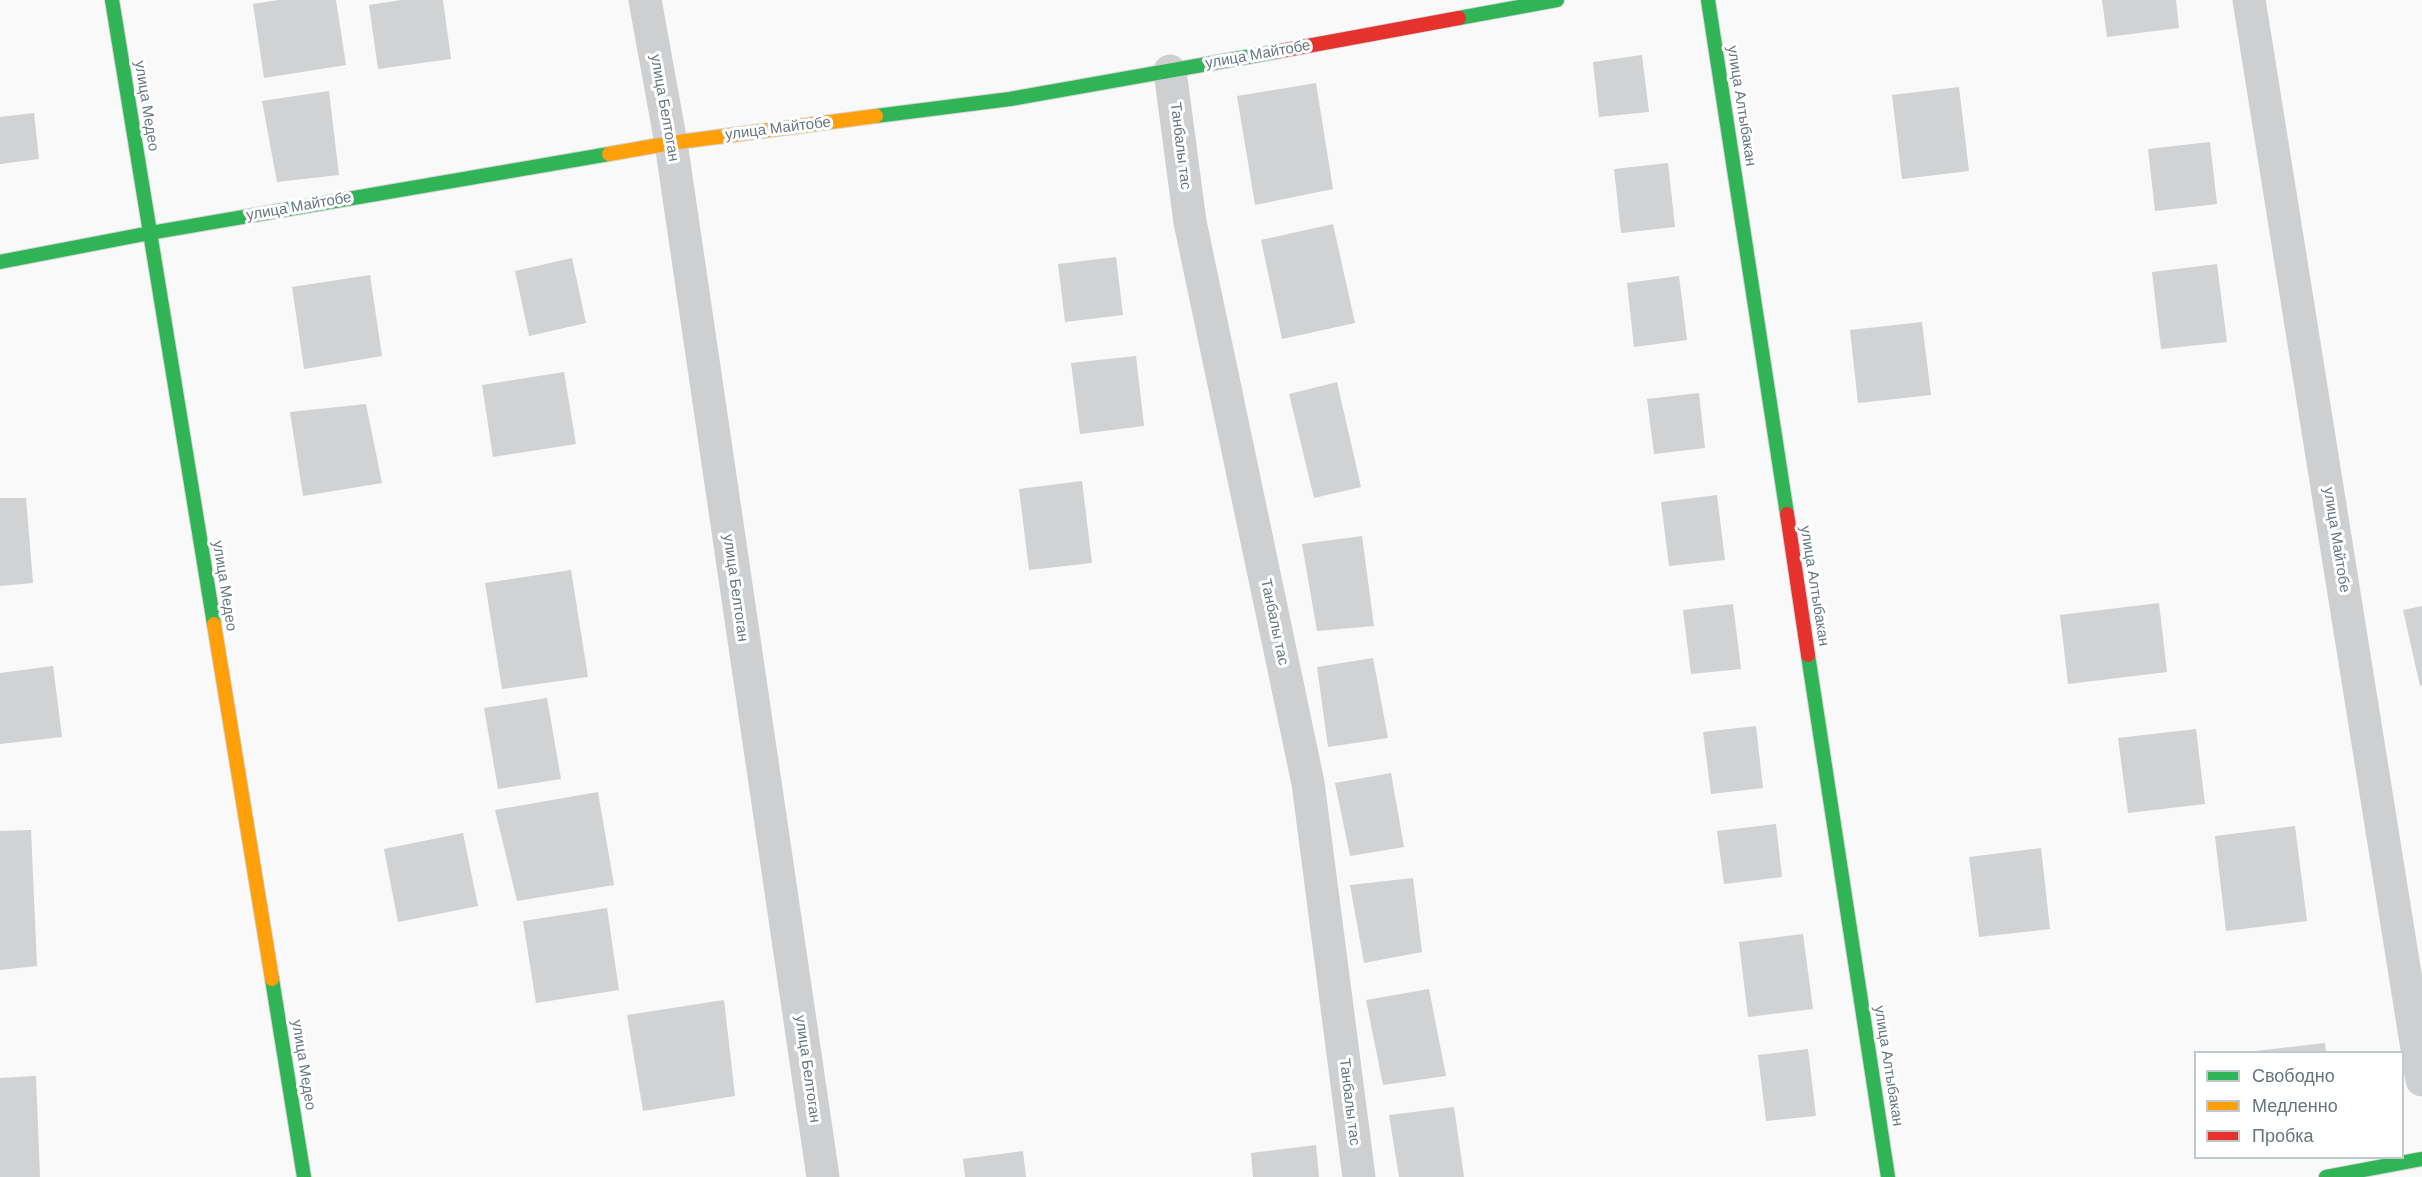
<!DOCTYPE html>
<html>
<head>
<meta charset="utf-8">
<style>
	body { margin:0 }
	#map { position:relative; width:2422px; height:1177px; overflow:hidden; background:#f9f9f9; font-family:"DM Sans",sans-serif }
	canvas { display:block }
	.legend { position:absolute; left:2194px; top:1051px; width:210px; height:108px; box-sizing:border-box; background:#fff; border:2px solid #c1c8cd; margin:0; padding:8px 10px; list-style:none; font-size:18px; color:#657683 }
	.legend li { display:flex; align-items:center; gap:12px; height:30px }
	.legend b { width:30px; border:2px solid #c1c8cd }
</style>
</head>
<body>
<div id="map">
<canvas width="2422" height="1177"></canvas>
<ul class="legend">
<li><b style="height:8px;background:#30b455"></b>Свободно</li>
<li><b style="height:8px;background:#ff9f0a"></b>Медленно</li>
<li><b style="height:8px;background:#e5322d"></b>Пробка</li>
</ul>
</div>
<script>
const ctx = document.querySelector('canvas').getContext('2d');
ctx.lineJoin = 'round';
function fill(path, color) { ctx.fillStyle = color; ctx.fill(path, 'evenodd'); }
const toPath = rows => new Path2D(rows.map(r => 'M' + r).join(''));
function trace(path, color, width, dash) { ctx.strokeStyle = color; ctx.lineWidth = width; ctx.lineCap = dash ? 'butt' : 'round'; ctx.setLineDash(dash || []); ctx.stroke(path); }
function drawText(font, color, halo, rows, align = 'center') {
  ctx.font = font + ' "DM Sans",sans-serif'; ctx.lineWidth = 6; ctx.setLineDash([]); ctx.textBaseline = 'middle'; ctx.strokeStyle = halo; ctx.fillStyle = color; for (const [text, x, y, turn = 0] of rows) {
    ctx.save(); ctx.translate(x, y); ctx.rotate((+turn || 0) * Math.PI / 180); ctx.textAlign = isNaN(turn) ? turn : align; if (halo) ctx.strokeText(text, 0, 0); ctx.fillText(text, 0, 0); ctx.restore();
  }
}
fill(toPath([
	[278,0,336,0,346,65,264,78,253,4],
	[401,0,443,0,451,59,378,69,369,5],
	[2102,0,2176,0,2179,28,2107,37],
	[1642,55,1649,112,1599,117,1593,62],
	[1316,83,1333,189,1255,205,1237,96],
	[1959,87,1969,171,1902,179,1892,95],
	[329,91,339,175,277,182,262,101],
	[34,113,39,159,0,164,0,117],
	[2210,142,2217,204,2155,211,2148,149],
	[1668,163,1675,227,1621,233,1614,169],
	[1333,224,1355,323,1282,339,1261,240],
	[1116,257,1123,315,1065,322,1058,264],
	[572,258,586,323,529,336,515,271],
	[2217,264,2227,342,2161,349,2152,272],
	[370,275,382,356,304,369,292,287],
	[1679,276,1687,340,1634,347,1627,283],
	[1922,322,1931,395,1858,403,1850,330],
	[1136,356,1144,426,1080,434,1071,363],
	[564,372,576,444,493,457,482,385],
	[1337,382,1361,487,1314,498,1289,394],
	[1699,393,1705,448,1654,454,1647,399],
	[366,404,382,483,303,496,290,412],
	[1082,481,1092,563,1029,570,1019,489],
	[1717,495,1725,560,1669,566,1661,502],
	[0,498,26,498,33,583,0,586],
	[1362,536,1374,626,1317,631,1302,544],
	[571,570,588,677,502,689,485,583],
	[2159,603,2167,672,2068,684,2060,615],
	[1733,604,1741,669,1691,674,1683,610],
	[2422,606,2422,685,2420,686,2403,610],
	[1373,658,1388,738,1328,747,1317,667],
	[53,666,62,737,0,744,0,673],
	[547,698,561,779,498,789,484,708],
	[1756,726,1763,788,1711,794,1703,732],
	[2196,729,2205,804,2128,813,2118,738],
	[1391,773,1404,847,1350,856,1335,783],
	[598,792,614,885,517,901,495,810],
	[1776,824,1782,877,1724,884,1717,831],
	[2295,826,2307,921,2226,931,2215,836],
	[31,830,37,966,0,970,0,831],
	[463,833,478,906,398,922,384,849],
	[2041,848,2050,929,1979,937,1969,857],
	[1413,878,1422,952,1364,963,1350,885],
	[607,908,619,990,536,1003,523,921],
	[1803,934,1813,1009,1748,1017,1739,942],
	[1429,989,1446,1076,1383,1085,1366,1000],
	[724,1000,735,1096,643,1111,627,1015],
	[2325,1043,2326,1052,2255,1052,2255,1051],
	[1808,1049,1816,1116,1766,1121,1758,1055],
	[36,1076,40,1177,0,1177,0,1078],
	[1454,1107,1464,1177,1399,1177,1389,1115],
	[1316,1145,1319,1177,1253,1177,1251,1153],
	[1023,1151,1026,1177,965,1177,963,1159]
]), '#d0d2d3');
const fast = toPath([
	[112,0,214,624],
	[1708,0,1787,514],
	[1459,18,1557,0],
	[876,116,1010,99,1275,52],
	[0,262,150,233,609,154],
	[1808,655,1888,1177],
	[272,979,304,1177],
	[2326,1177,2422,1159]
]);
const slow = toPath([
	[609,154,671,143,876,116],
	[214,624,272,979]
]);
const jam = toPath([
	[1275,52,1459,18],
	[1787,514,1808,655]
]);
trace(fast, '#d5d6d7', 16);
trace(slow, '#d5d6d7', 16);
trace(jam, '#d5d6d7', 16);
trace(toPath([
	[645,0,671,143,823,1177],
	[2249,0,2422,1080],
	[1170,71,1190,222,1308,783,1359,1177]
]), '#cecfd0', 33);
trace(fast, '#30b455', 14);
trace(slow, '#ff9f0a', 14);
trace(jam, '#e5322d', 14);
drawText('15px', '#657683', '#fff', [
	["улица Майтобе",1258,55,-10],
	["улица Медео",146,106,81],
	["улица Алтыбакан",1741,106,81],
	["улица Белтоган",664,108,80],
	["улица Майтобе",778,129,-7],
	["Танбалы тас",1180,146,83],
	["улица Майтобе",299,207,-10],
	["улица Майтобе",2336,540,81],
	["улица Медео",224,586,81],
	["улица Алтыбакан",1814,586,81],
	["улица Белтоган",735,588,82],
	["Танбалы тас",1274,622,78],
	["улица Медео",303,1065,81],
	["улица Алтыбакан",1888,1066,81],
	["улица Белтоган",807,1069,82],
	["Танбалы тас",1349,1102,83]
]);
</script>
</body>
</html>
